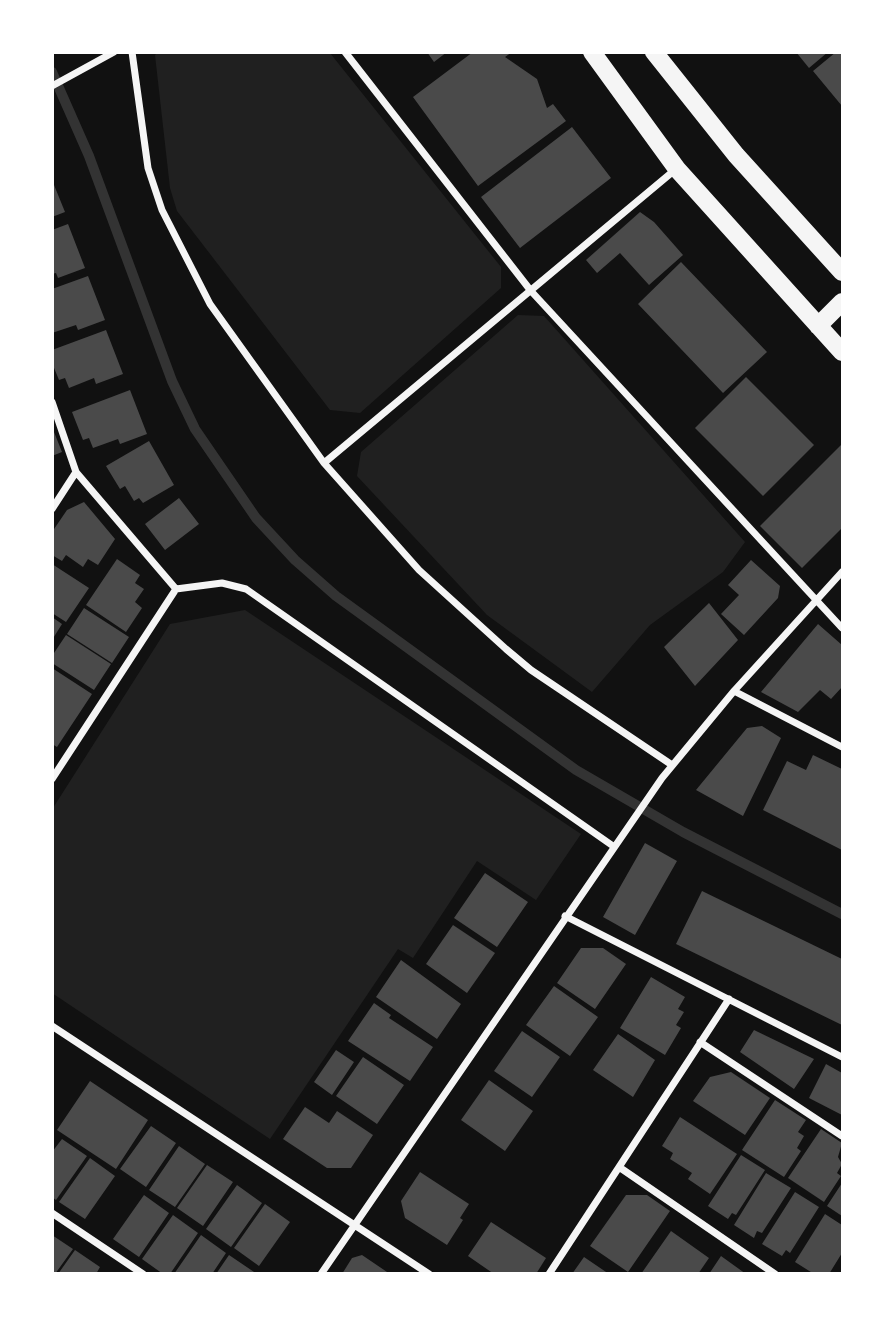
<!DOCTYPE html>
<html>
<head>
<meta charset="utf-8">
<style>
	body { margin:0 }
	#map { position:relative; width:895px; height:1326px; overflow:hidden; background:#111; font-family:Merriweather,serif }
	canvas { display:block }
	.frame { position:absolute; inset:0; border:54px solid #fff; pointer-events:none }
</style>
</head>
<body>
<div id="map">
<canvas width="895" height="1326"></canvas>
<div class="frame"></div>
</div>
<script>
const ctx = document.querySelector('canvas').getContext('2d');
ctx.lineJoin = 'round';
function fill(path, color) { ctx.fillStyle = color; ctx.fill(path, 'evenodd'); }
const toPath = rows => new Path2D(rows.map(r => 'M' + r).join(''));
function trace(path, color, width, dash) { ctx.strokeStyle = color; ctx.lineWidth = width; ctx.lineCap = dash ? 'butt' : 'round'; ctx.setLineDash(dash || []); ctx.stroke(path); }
fill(toPath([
	[158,52,330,53,501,267,501,288,360,413,330,410,177,211,170,188,155,55],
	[518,315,544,316,745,542,723,572,650,625,592,692,487,615,357,476,361,452],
	[245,610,581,834,536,900,477,861,413,958,398,949,270,1139,52,993,53,808,170,624]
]), '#202020');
trace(toPath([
	[52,72,89,156,172,381,195,429,256,518,295,560,336,596,576,770,683,832,842,914]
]), '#333', 10);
fill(toPath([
	[427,52,447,52,434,62],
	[473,52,512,52,505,57,537,79,547,108,553,104,566,121,478,186,413,97],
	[796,52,828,52,809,68],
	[836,52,842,52,842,106,813,71],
	[572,127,611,178,520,248,481,197],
	[52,180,65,212,52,217],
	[640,212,654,222,683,255,649,285,620,253,597,273,586,260],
	[68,224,85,268,58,278,56,273,52,274,52,230],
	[681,262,767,352,723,393,638,304],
	[88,276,105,320,78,330,76,325,52,333,52,289],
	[106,330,123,374,96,384,94,378,69,388,65,378,59,380,52,363,52,350],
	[746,377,814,445,763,496,695,428],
	[130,390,147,434,120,444,118,439,93,448,89,438,83,440,72,412],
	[52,427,62,452,52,456],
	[149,441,174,485,143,503,139,498,134,501,125,486,120,489,106,466],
	[842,444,842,528,802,568,760,526],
	[179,498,199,524,165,550,145,524],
	[84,502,115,539,98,565,88,559,83,567,66,555,62,561,52,555,52,532,67,510],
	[117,559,140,575,135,583,144,589,135,602,142,608,126,632,86,605],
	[751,560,780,586,778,598,744,635,721,614,739,595,728,585],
	[52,564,89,588,66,622,52,613],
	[709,603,738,640,695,686,664,647],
	[84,608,129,637,112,663,67,634],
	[52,617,62,624,52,640],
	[818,624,842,645,842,687,831,699,820,690,798,712,761,692],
	[66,635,111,664,94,690,52,663,52,656],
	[52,668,92,694,57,747,52,744],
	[762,726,781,738,743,816,696,790,747,728],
	[813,755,842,769,842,850,763,810,787,761,806,770],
	[645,843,677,861,635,935,603,917],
	[485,873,528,902,497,947,454,918],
	[702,891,842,959,842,1025,676,944],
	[453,925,495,953,467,993,426,964],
	[581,948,603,948,626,964,595,1009,557,983],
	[401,960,461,1004,437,1039,376,997],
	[651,977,685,997,678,1009,684,1012,676,1025,681,1028,665,1055,620,1028],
	[554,986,598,1017,570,1056,526,1025],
	[374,1003,391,1015,389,1018,433,1047,410,1081,348,1041],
	[754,1030,814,1059,794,1089,740,1052],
	[522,1031,560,1057,532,1097,494,1071],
	[618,1034,655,1060,633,1097,593,1070],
	[336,1050,354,1062,332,1095,314,1082],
	[363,1057,404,1085,377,1124,336,1096],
	[826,1064,842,1073,842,1115,809,1098],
	[731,1072,770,1098,745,1135,693,1101,710,1077],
	[489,1080,533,1111,505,1151,461,1120],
	[90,1081,148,1120,116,1169,57,1130],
	[775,1100,806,1120,798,1132,804,1136,797,1148,801,1151,784,1177,742,1150],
	[305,1107,329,1123,337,1111,373,1135,351,1168,327,1168,283,1139],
	[680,1117,737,1154,710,1194,688,1179,692,1173,670,1159,673,1153,662,1146],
	[151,1126,176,1143,146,1187,120,1169],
	[821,1129,842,1143,838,1157,842,1164,837,1173,841,1176,824,1202,788,1178],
	[62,1139,87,1156,56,1200,52,1197,52,1152],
	[179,1146,205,1164,175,1207,149,1190],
	[741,1155,765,1170,736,1215,732,1213,728,1219,708,1206],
	[90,1158,115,1176,85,1219,59,1202],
	[207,1165,233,1182,203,1226,177,1208],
	[420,1172,469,1204,460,1218,463,1220,447,1245,405,1218,401,1201],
	[766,1173,791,1188,762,1233,757,1231,754,1238,734,1225],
	[842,1183,842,1216,827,1206],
	[237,1185,262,1203,231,1247,206,1229],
	[795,1192,819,1207,790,1253,786,1250,782,1256,762,1244],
	[144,1195,169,1213,139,1257,113,1239],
	[626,1195,647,1195,670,1211,628,1272,590,1246],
	[265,1204,290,1222,259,1266,234,1248],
	[825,1214,842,1225,842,1253,829,1274,814,1274,795,1262],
	[173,1215,198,1233,170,1274,163,1274,142,1259],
	[491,1222,546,1258,536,1274,494,1274,468,1256],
	[671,1231,709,1258,698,1274,641,1274],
	[52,1235,73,1249,55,1274,52,1274],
	[201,1235,226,1253,212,1274,174,1274],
	[75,1250,100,1267,96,1274,58,1274],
	[229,1255,257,1274,216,1274],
	[362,1255,390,1274,342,1274,352,1258],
	[721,1256,746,1274,709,1274],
	[584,1257,609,1274,572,1274]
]), '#4a4a4a');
trace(toPath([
	[132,52,148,168,162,210,210,304,324,463,419,570,506,649,531,670,672,765],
	[345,52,531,291,842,628],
	[52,86,114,52],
	[52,402,76,472,176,589],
	[324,463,676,169],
	[52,509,76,472],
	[176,589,222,583,246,589,613,846],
	[734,691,842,747],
	[52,779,176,589],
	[565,916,842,1057],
	[52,1026,429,1274],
	[700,1042,842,1136],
	[619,1167,775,1274],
	[52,1213,143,1274],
	[321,1274,662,778,734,691,842,572],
	[549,1274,729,999]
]), '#f5f5f5', 7);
trace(toPath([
	[592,52,677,169,842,352],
	[654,52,736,155,842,272],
	[818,326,842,302]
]), '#f5f5f5', 18);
</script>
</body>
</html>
